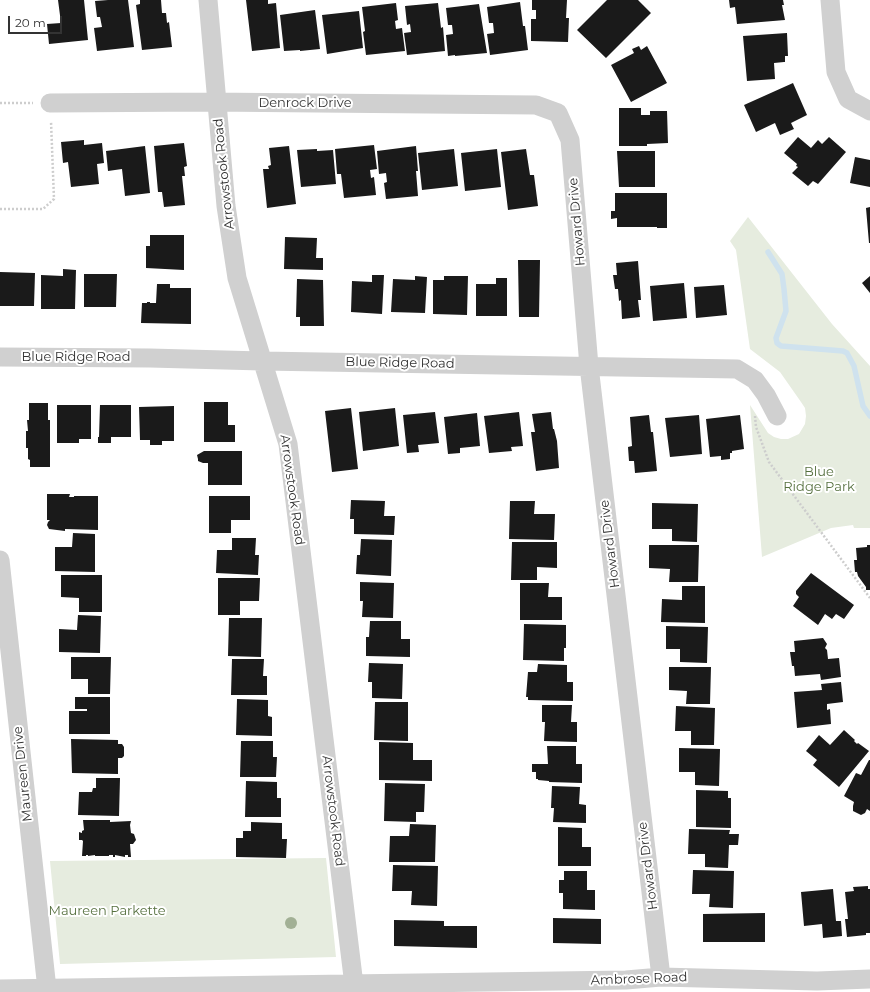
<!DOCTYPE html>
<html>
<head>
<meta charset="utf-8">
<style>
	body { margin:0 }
	#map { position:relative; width:870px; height:992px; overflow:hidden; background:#fff; font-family:Montserrat,sans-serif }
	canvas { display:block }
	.scale { position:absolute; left:8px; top:16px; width:54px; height:18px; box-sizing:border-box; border:2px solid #333; border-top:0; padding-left:5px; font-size:12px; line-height:14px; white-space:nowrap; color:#333; -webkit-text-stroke:3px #fff; paint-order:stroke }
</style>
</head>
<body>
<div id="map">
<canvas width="870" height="992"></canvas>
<div class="scale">20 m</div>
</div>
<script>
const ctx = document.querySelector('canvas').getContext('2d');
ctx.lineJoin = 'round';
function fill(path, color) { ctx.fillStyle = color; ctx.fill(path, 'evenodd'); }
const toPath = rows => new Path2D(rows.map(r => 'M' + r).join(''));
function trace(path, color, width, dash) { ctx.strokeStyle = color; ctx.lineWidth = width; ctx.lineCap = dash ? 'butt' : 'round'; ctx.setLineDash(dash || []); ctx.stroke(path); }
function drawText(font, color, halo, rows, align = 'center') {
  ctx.font = font + ' Montserrat,sans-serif'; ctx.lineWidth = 4; ctx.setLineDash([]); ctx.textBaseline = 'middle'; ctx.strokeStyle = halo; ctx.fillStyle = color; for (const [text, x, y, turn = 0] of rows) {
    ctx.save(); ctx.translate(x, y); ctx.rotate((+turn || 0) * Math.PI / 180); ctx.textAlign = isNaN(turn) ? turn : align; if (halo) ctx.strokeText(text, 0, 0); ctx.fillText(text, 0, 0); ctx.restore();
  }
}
fill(toPath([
	[748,217,832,324,870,366,870,528,854,528,853,525,831,528,762,557,750,405,768,433,774,437,781,439,788,439,799,434,805,424,806,416,805,408,801,402,780,372,750,349,736,250,730,241],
	[326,858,336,957,60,964,50,861]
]), '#e6ecdf');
trace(toPath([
	[768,252,782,274,784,289,786,311,776,338,777,343,781,346,843,351,847,353,854,366,863,406,870,416]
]), '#cfe2ee', 5.5);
fill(toPath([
	[58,0,84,0,88,40,49,44,47,24,61,23],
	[108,0,128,0,134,47,97,51,94,28,102,27,100,17,97,17,95,1],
	[140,0,161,0,162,13,166,13,167,23,169,22,172,47,142,50,136,5,140,4],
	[246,0,268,0,268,4,276,3,280,48,252,51],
	[532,0,567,0,566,18,569,18,568,42,531,41,531,19,536,19,536,10,532,10],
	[607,0,638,0,651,13,606,58,577,30],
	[729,0,783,0,784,5,782,5,785,20,737,24,735,7,730,8],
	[520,2,523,26,525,26,528,50,490,55,487,34,494,33,493,23,489,23,487,7],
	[396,3,398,20,395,21,396,29,402,28,405,51,366,55,363,32,365,31,362,7],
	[438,3,441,28,443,27,445,51,407,55,404,33,411,32,410,24,407,25,405,6],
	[479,4,487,53,455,56,455,55,448,56,446,35,453,34,452,25,448,25,446,8],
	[315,10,320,49,300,51,300,50,284,51,280,15],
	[359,11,363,48,327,54,322,15],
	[787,33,788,56,785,56,785,62,784,62,774,63,775,79,747,81,743,36],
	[639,46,641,50,647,46,667,83,631,102,611,65,634,53,632,49],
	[793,83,807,115,791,123,794,129,780,135,775,123,756,132,744,105],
	[619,108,641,108,641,115,650,115,650,111,667,111,668,143,647,144,647,146,619,146],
	[798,137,811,148,818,140,822,144,829,137,846,152,818,184,813,181,808,186,792,173,798,167,796,166,797,164,784,153],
	[84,140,84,145,102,143,104,163,97,164,99,184,71,187,68,162,63,163,61,142],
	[184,143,187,166,184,167,185,176,182,176,185,205,164,207,162,192,158,192,154,146],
	[374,145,377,169,370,170,371,178,374,177,376,195,344,198,341,174,337,174,335,149],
	[145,146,150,193,125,196,122,169,108,171,106,151],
	[289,146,296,204,267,208,263,169,269,169,268,166,271,165,269,148],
	[416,146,418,171,416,171,418,196,386,199,384,183,387,182,386,173,379,174,377,151],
	[317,149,317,151,333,150,336,184,301,187,297,150],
	[454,149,458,186,422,190,418,153],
	[497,149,501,187,465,191,461,153],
	[526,149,530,175,534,175,538,206,508,210,501,152],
	[617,151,655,151,655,187,619,187],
	[855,157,870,160,870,187,850,183],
	[615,193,667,193,667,228,657,228,657,227,617,227,617,218,611,219,611,211,615,211],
	[870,207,870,243,869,243,866,208],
	[150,235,184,235,184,270,146,268,146,246,150,246],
	[285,237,317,238,316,258,323,258,323,270,284,269],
	[518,260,540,260,539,317,519,317],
	[638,261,641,300,638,300,640,317,622,319,621,300,619,301,618,289,615,289,613,275,617,275,616,263],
	[63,269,76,270,75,309,41,309,41,275,63,276],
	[0,272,35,273,34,306,0,306],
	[84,274,117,274,116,307,84,307],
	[372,275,384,275,382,314,351,312,352,281,372,282],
	[415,276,427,277,425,313,391,312,393,279,415,280],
	[444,276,468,276,467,315,433,314,433,280,444,280],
	[870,276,870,293,862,283],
	[496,278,507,278,507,316,476,316,476,284,496,284],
	[297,279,323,280,324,326,300,326,300,317,296,317],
	[684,283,687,318,653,321,650,286],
	[157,284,170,284,170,288,191,288,191,324,141,323,142,303,147,303,147,302,150,302,150,303,156,303],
	[724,285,727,315,696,318,694,287],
	[204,402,228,402,228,425,235,425,235,442,204,442],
	[29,403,48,403,48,420,50,420,50,467,30,467,30,460,28,459,28,448,26,448,26,431,28,431,27,420,29,420],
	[57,405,91,405,91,439,79,439,79,443,57,443],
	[100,405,131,405,131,437,111,437,111,443,98,443,98,437,99,437],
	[174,406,174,441,162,441,162,445,150,445,150,440,140,440,139,407],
	[351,408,358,469,332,472,325,411],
	[395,408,399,446,363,451,359,412],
	[435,412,439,443,418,445,419,452,407,453,403,415],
	[519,412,523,446,511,447,512,451,489,453,484,416],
	[551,412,553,429,554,429,557,441,559,468,536,471,531,432,535,432,532,414],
	[477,413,480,446,460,448,460,453,448,454,444,417],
	[649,415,651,432,653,432,657,471,635,473,634,461,629,461,628,447,632,446,630,417],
	[699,415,702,454,670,457,665,418],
	[740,415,744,449,732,451,732,453,730,453,730,459,721,460,721,456,710,457,706,419],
	[204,451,242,451,242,485,208,485,208,463,203,463,198,461,198,459,197,455],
	[47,494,70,494,69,497,74,497,74,496,98,496,98,530,65,529,65,531,49,529,47,525,48,522,50,520,47,520],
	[209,496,250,496,250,520,231,520,231,533,209,533],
	[351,500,385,501,384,516,395,516,394,535,354,534,354,519,350,519],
	[510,501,535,501,534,514,555,514,554,540,509,539],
	[652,503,698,504,697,542,672,541,672,529,652,529],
	[73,533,95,534,95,572,55,571,55,547,72,547],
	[232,538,256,538,255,555,259,555,258,575,216,573,217,550,232,550],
	[361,539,392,540,391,576,356,574,357,555,360,555],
	[512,542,557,542,557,568,537,567,537,580,511,580],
	[649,545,699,545,698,582,669,582,670,569,649,568],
	[867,545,870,545,870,590,866,590,866,587,858,576,857,572,855,572,854,560,857,560,856,548,867,547],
	[811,573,854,605,844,619,836,614,832,619,825,614,818,625,793,606,799,597,796,594,796,591],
	[61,575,102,575,102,612,79,612,79,598,61,597],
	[218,578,260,578,259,601,240,601,240,615,218,615],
	[360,582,394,583,393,618,362,617,363,601,360,601],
	[520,583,549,583,548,597,562,597,562,620,520,620],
	[682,586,705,586,705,623,661,622,662,599,682,600],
	[78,615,101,616,100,653,59,652,59,629,77,630],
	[229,618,262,618,261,657,228,656],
	[370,621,401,621,401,639,410,639,410,657,366,656,366,637,369,637],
	[524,624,566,625,566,648,564,648,564,661,523,660],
	[666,626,708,627,707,663,680,662,680,649,666,649],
	[823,638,827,644,825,648,827,650,828,659,839,658,841,677,821,680,820,674,795,676,794,666,792,666,790,652,795,652,794,641],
	[71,657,111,657,110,694,88,694,88,679,71,679],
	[232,659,264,659,263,676,267,676,267,695,231,695],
	[369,663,403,664,402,699,372,698,372,682,368,682],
	[538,664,567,665,567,682,573,682,573,701,528,700,528,697,526,697,528,672,537,672],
	[669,667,711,667,710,704,686,704,687,691,669,690],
	[841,682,843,702,827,704,827,710,830,709,831,724,797,728,794,692,822,690,821,684],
	[75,697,110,697,110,734,69,734,69,711,87,711,87,709,75,709],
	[237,699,268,700,268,716,272,717,272,736,236,735],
	[375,702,408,702,408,741,374,740],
	[542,705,572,705,571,722,577,722,577,742,544,741,545,722,542,722],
	[676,706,715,708,714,745,691,745,691,731,675,731],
	[844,730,855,740,854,741,857,744,858,743,869,751,839,787,813,765,817,760,806,751,819,735,830,745],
	[71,739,118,740,118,744,122,744,124,747,124,756,122,758,118,758,118,774,72,773],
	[241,741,273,741,273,757,277,757,276,777,240,777],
	[379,742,413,743,413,760,432,760,432,781,379,780],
	[547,746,576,746,576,764,582,764,582,783,549,782,549,781,538,780,538,779,536,779,536,772,532,772,532,764,548,764],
	[679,748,720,749,719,786,695,785,695,772,679,772],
	[869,760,870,760,870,811,867,809,865,813,861,815,853,811,853,806,854,802,844,796,856,773,861,775],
	[96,778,120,778,119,816,78,815,79,792,92,792,93,788,96,788],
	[246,781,277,782,277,798,281,798,281,817,245,817],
	[385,783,425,784,424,812,416,812,416,822,384,821],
	[552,786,580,787,579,804,586,805,586,823,553,822,554,808,551,808],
	[696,790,728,791,728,798,731,798,731,828,696,827],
	[83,820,110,820,110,822,131,821,130,825,131,833,134,834,136,840,133,844,130,844,131,857,128,857,128,855,125,855,125,857,115,855,115,857,113,857,113,855,109,855,109,856,95,856,95,855,88,856,88,855,86,855,86,856,82,856,83,841,82,840,79,840,79,832,82,833,82,831,84,830],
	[251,822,282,823,282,839,287,839,286,858,236,857,236,838,243,838,243,831,251,831],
	[410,824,436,825,435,862,389,862,390,836,409,836],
	[558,827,582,828,582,847,591,847,591,866,558,866],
	[689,829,730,830,729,834,739,834,738,845,729,845,728,868,705,867,705,854,688,854],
	[393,865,438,866,437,906,411,905,412,891,392,891],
	[693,870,734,871,733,908,709,907,710,894,692,894],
	[564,871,587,871,587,890,595,890,595,910,563,909,563,893,559,893,559,880,564,880],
	[868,886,868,889,870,889,870,933,866,933,866,935,847,937,845,919,848,919,845,892,854,891,853,887],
	[833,889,836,921,841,921,842,936,823,938,822,924,804,926,801,892],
	[765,913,765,942,703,942,703,914],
	[553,918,601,919,601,944,553,943],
	[394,920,444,921,444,926,477,926,477,948,394,946]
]), '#1a1a1a');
trace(toPath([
	[0,103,33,103],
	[0,209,43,209,54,199,51,121],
	[755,416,756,427,769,462,870,598]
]), '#cdcdcd', 2.5, [2, 2]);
trace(toPath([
	[208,0,226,206,237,278,288,444,354,985],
	[830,0,836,72,848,99,870,111],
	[50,103,209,102,536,105,558,113,570,140,589,366,661,977],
	[0,357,150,358,262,361,737,369,755,380,766,395,777,416],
	[0,560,47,989],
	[0,989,626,980,661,977,817,981,870,979]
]), '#d0d0d0', 19);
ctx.fillStyle = '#a2b095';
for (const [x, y] of [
	[291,923]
]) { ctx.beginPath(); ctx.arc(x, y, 6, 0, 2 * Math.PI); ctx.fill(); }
drawText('13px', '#333', '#fff', [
	["Denrock Drive",305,103],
	["Arrowstook Road",224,174,-96],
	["Howard Drive",577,222,-95],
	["Blue Ridge Road",76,357],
	["Blue Ridge Road",400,363,1],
	["Arrowstook Road",292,490,82],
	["Howard Drive",610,544,-97],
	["Maureen Drive",23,774,-96],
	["Arrowstook Road",333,811,83],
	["Howard Drive",648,866,-97],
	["Ambrose Road",639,979,-2]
]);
drawText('13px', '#56703f', '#fff', [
	["Blue",819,472],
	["Ridge Park",819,487],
	["Maureen Parkette",107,911]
]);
</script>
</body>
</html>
